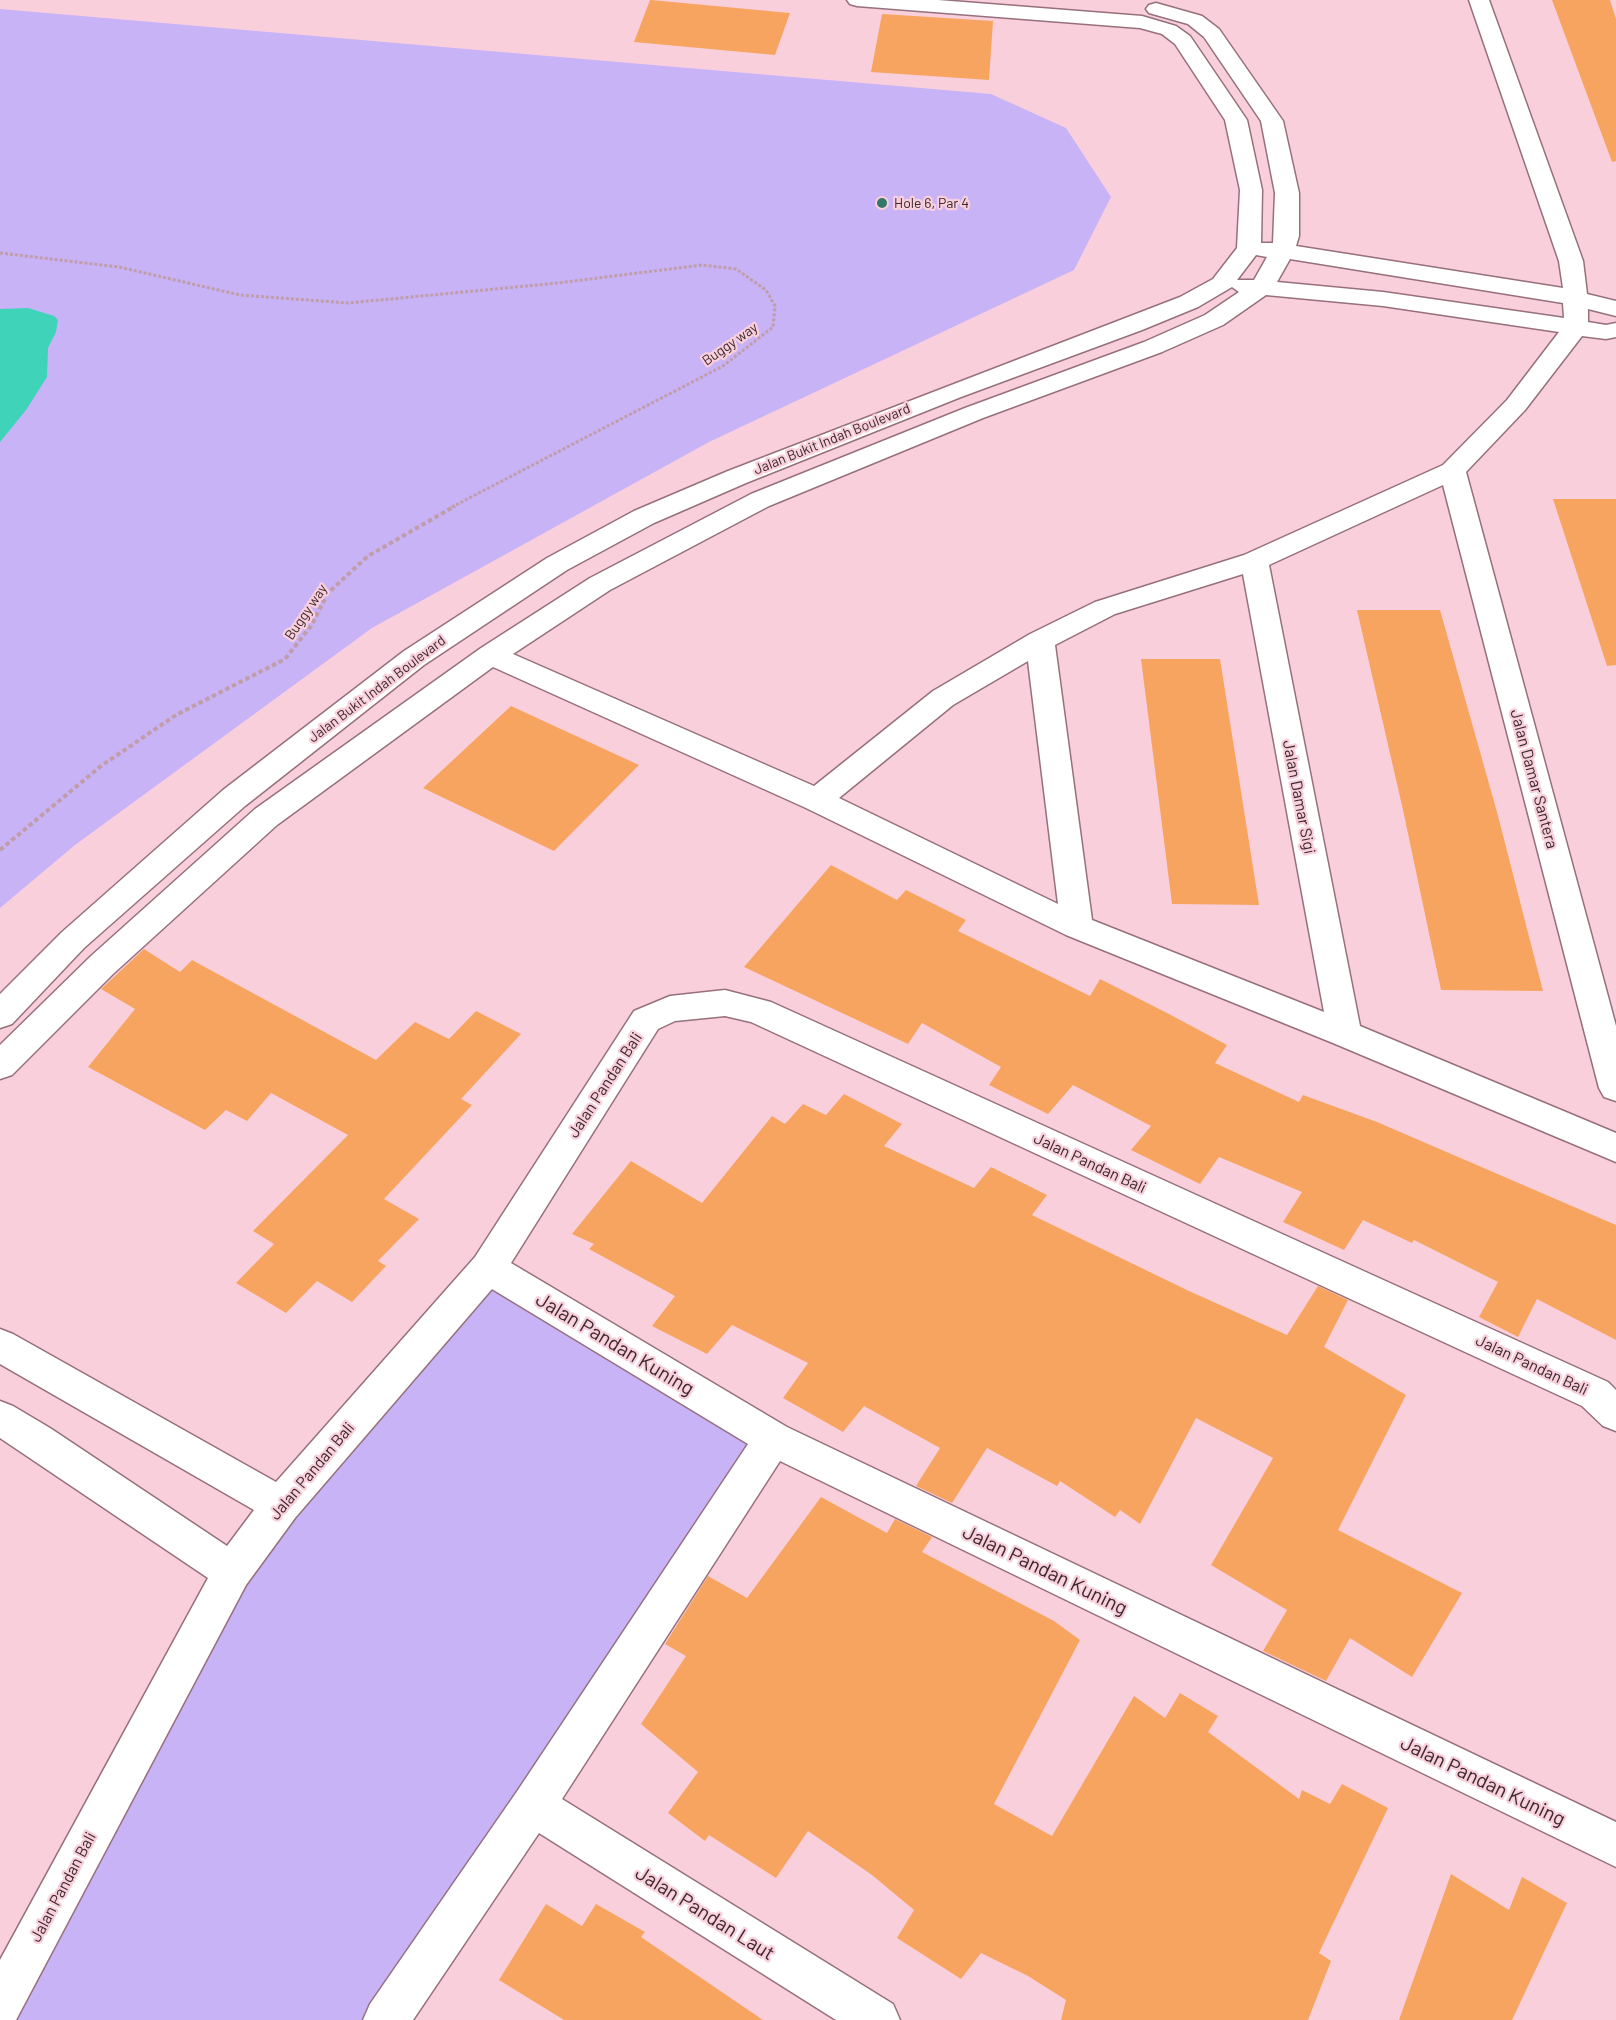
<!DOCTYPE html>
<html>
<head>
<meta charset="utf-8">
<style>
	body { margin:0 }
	canvas { display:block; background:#facfdc }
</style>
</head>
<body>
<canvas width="1616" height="2020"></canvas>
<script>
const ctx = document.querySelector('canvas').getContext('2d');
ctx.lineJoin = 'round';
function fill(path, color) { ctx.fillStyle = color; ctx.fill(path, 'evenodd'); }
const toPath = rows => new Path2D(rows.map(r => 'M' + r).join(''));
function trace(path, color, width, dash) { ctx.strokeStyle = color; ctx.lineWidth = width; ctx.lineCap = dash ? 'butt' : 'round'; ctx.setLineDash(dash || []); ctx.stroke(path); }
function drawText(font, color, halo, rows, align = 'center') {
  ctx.font = font + ' Barlow,sans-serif'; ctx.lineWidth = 4.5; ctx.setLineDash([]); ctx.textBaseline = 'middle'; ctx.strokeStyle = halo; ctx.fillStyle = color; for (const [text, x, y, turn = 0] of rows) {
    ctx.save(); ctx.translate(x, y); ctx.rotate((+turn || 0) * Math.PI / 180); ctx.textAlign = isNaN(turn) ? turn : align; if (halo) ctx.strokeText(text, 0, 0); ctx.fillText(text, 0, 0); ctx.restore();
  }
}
fill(toPath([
	[0,9,991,94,1066,128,1111,197,1074,270,709,442,372,628,75,845,0,908],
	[485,1272,781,1443,382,2020,0,2020,237,1575]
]), '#c8b3f7');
fill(toPath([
	[28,308,54,316,58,320,56,332,48,348,47,377,26,410,0,442,0,309]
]), '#3fd4b9');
fill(toPath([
	[650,0,651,0,790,13,775,55,634,42],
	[1552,0,1610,0,1616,19,1616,161,1612,162],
	[882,14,993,21,989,80,871,72],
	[1553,499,1616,499,1616,665,1607,666],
	[1357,610,1440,610,1497,812,1543,991,1441,990,1403,810],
	[1141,659,1220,659,1259,905,1172,904],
	[511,706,639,765,554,851,423,788],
	[831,865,897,900,906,890,966,920,958,931,1090,996,1100,979,1169,1014,1227,1045,1215,1063,1299,1102,1303,1095,1377,1122,1616,1225,1616,1340,1537,1299,1518,1337,1479,1317,1498,1282,1414,1240,1412,1243,1363,1220,1344,1250,1283,1222,1302,1192,1219,1157,1200,1184,1131,1150,1151,1126,1073,1085,1048,1114,989,1085,1001,1067,922,1023,908,1044,744,967],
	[144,949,180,972,192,960,376,1060,415,1022,449,1039,476,1011,521,1034,461,1099,472,1105,384,1199,419,1219,378,1261,386,1266,352,1302,317,1281,286,1313,236,1283,274,1244,253,1231,348,1135,271,1093,247,1121,226,1110,205,1130,88,1067,135,1009,101,989],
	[844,1094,902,1124,884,1146,974,1188,991,1167,1047,1195,1032,1215,1189,1291,1287,1335,1318,1286,1348,1300,1324,1347,1406,1395,1338,1530,1462,1593,1412,1677,1350,1638,1326,1681,1263,1651,1287,1610,1211,1565,1273,1458,1196,1418,1140,1524,1120,1510,1115,1517,1060,1481,1057,1486,987,1448,952,1503,916,1486,940,1448,864,1406,843,1432,783,1398,808,1363,732,1325,707,1354,652,1326,675,1296,589,1249,594,1244,572,1234,631,1161,702,1203,772,1116,785,1124,803,1104,826,1115],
	[821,1497,887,1533,895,1519,932,1537,922,1552,1054,1621,1080,1640,994,1804,1052,1836,1134,1696,1165,1718,1180,1693,1218,1716,1208,1732,1299,1799,1302,1790,1330,1804,1342,1784,1388,1808,1319,1953,1331,1961,1308,2020,1061,2020,1066,2000,1028,1976,981,1953,961,1979,897,1938,914,1910,872,1875,808,1831,776,1878,709,1835,705,1841,668,1813,698,1772,641,1724,686,1656,665,1644,708,1576,747,1598],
	[1451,1874,1509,1910,1522,1877,1567,1903,1512,2020,1399,2020],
	[546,1904,582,1926,596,1904,645,1932,641,1937,763,2020,564,2020,499,1980]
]), '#f8a461');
const street = toPath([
	[847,0,938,0,1142,16,1176,26,1190,36,1247,120,1262,190,1261,243,1273,243,1275,193,1261,121,1204,37,1188,24,1149,13,1146,9,1149,5,1156,3,1202,16,1219,29,1283,121,1299,193,1299,236,1296,246,1563,288,1559,261,1469,0,1489,0,1583,261,1587,294,1616,301,1616,316,1588,309,1588,322,1606,325,1616,323,1616,337,1606,339,1582,336,1525,410,1466,472,1616,1026,1616,1101,1604,1097,1599,1088,1443,485,1269,565,1360,1026,1616,1133,1616,1162,1333,1043,1066,935,806,808,493,667,277,825,113,974,12,1075,0,1079,0,1045,91,956,255,809,481,648,590,578,751,494,965,408,1144,342,1205,315,1239,292,1232,287,1198,307,1142,330,961,397,746,483,654,523,567,570,424,665,245,806,84,948,12,1024,0,1028,0,994,62,932,223,790,404,651,547,558,634,511,728,471,1180,297,1213,279,1237,248,1240,190,1225,120,1175,44,1162,34,1140,28,857,6,850,4,847,0],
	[1256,255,1267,257,1254,280,1237,280,1256,255],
	[1290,259,1563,303,1564,318,1383,292,1277,282,1290,259],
	[1266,295,1383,306,1559,332,1507,400,1443,465,1244,555,1095,602,1030,634,933,691,814,786,513,654,610,590,769,506,983,418,1162,352,1223,325,1266,295],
	[1243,574,1324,1012,1092,920,1055,645,1115,614,1243,574],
	[1028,661,1058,904,839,798,953,705,1028,661],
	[725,990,771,1002,1608,1382,1616,1390,1616,1431,1603,1426,1582,1406,751,1022,725,1016,675,1021,658,1029,511,1263,787,1427,1616,1822,1616,1867,780,1461,562,1799,893,2004,900,2020,836,2020,539,1833,413,2020,363,2020,370,2004,518,1790,748,1444,492,1289,295,1518,246,1585,16,2020,0,2020,0,1960,208,1578,0,1438,0,1401,13,1406,50,1428,227,1546,254,1510,0,1364,0,1329,13,1334,276,1482,475,1257,634,1011,670,996,725,990]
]);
trace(street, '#96707c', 3);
trace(toPath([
	[0,253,119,267,240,295,348,303,558,283,702,265,736,269,766,290,775,306,773,327,723,366,452,507]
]), '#c09da8', 3, [3, 2]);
trace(toPath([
	[0,850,101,766,176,715,285,659,311,626,328,593,368,556,455,506]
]), '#c09da8', 4, [4.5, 3]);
fill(street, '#fff');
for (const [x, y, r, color] of [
	[882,203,6,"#34776a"]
]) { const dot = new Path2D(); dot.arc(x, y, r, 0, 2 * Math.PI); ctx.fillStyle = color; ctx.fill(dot); trace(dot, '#facfdc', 2); }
drawText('14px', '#39292e', '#facfdc', [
	["Hole 6, Par 4",894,203]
], 'left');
drawText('14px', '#39292e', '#facfdc', [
	["Buggy way",730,344,-35],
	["Jalan Bukit Indah Boulevard",832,439,-22],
	["Buggy way",306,612,-56],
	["Jalan Bukit Indah Boulevard",377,689,-37]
]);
drawText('16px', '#39292e', '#facfdc', [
	["Jalan Damar Santera",1534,779,75],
	["Jalan Damar Sigi",1299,797,79],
	["Jalan Pandan Bali",605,1085,-57],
	["Jalan Pandan Bali",1090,1163,25],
	["Jalan Pandan Bali",1532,1365,25],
	["Jalan Pandan Bali",312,1471,-50],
	["Jalan Pandan Bali",63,1887,-62]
]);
drawText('20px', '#39292e', '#facfdc', [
	["Jalan Pandan Kuning",615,1344,31],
	["Jalan Pandan Kuning",1045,1570,26],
	["Jalan Pandan Kuning",1483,1781,26],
	["Jalan Pandan Laut",705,1913,32]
]);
</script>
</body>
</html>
